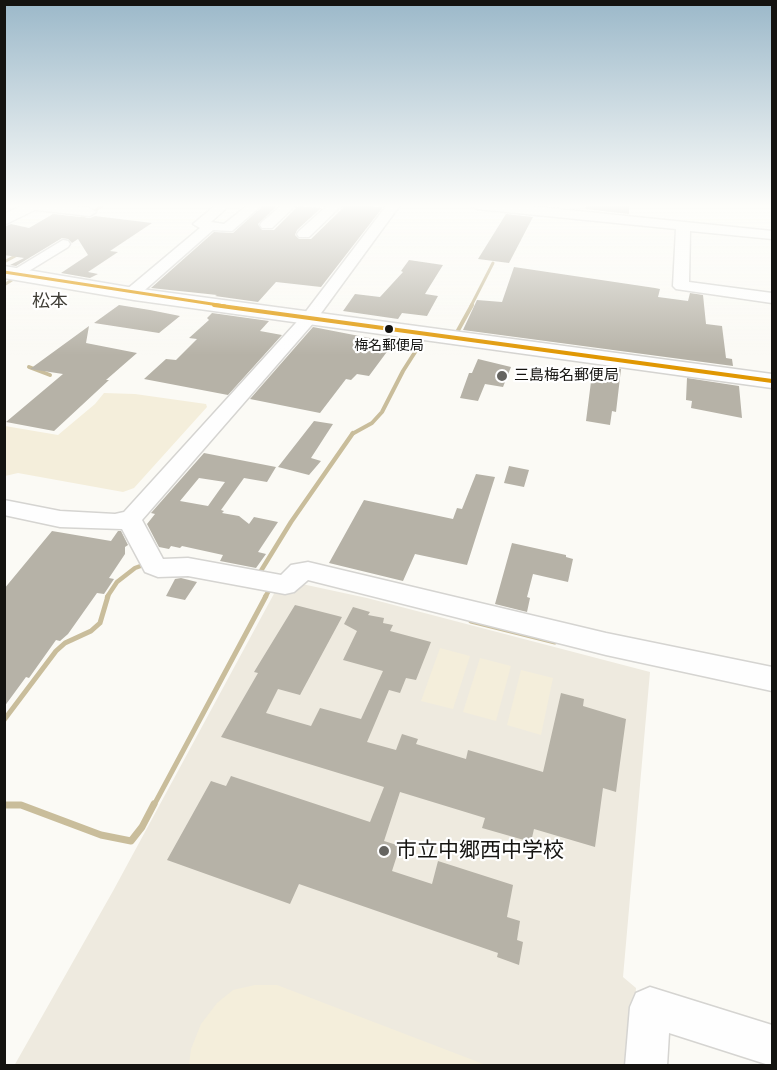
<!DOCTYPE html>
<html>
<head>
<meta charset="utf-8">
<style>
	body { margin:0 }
	#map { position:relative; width:777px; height:1070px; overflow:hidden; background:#fbfaf5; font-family:"Work Sans",sans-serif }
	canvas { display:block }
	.frame { position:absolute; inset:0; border:6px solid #141310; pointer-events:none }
</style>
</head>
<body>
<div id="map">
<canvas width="777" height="1070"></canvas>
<div class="frame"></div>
</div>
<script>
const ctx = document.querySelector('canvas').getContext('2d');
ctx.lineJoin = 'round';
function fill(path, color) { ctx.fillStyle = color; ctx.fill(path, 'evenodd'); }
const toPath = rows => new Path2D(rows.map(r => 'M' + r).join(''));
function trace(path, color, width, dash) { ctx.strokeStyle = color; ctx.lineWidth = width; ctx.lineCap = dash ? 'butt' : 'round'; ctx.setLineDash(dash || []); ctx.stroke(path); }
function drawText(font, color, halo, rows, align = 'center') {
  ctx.font = font + ' "Work Sans","Noto Sans JP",sans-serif'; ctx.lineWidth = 4.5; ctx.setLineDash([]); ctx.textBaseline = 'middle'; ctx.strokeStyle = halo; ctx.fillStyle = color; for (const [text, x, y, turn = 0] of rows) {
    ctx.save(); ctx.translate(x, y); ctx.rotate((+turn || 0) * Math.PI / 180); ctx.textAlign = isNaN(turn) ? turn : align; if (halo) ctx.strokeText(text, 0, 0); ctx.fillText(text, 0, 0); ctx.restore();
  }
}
fill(toPath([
	[302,584,367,598,650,672,623,977,636,988,631,1065,14,1066,113,891,276,590,293,594]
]), '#eeeadf');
fill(toPath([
	[104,393,135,394,206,404,207,407,134,488,123,492,18,473,5,476,5,426,58,435,95,404],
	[440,648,470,656,453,709,421,701],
	[480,658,511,666,496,721,463,712],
	[521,670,553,678,541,735,507,725],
	[255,985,277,985,486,1065,189,1065,191,1049,201,1024,217,1003,233,990]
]), '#f4eedb');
trace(toPath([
	[78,220,104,205],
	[4,262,19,254],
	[4,285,15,278],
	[471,306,493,263]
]), '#c9bd9b', 3);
trace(toPath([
	[456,334,472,305],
	[29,367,50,375],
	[352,434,372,423,382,412,403,371,424,338]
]), '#c9bd9b', 4);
trace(toPath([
	[259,574,291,522,353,433],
	[107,597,117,582,135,568,146,564],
	[265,597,270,589]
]), '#c9bd9b', 4.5);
trace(toPath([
	[471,621,555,642],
	[4,720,56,651,65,643,91,631,100,623,108,596],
	[4,805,22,805],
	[154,805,266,596]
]), '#c9bd9b', 5);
trace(toPath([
	[4,805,21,805,101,835,131,841,142,827,154,804]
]), '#c9bd9b', 7);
fill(toPath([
	[264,205,278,205,258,224,262,230,274,230,298,206,321,208,297,230,295,235,299,239,311,239,346,205,383,207,321,287,276,282,258,302,215,296,217,295,151,288,214,232,233,233],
	[586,205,629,205,629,214,585,209],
	[53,214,90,218,95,216,152,223,110,251,118,252,88,272,98,274,90,278,61,273,88,255,78,239,72,243,68,239,62,238,16,266,10,265,24,258,4,255,4,227,11,224,29,228],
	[506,214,533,217,509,263,478,259],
	[409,260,443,265,425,294,438,296,427,316,402,313,398,319,343,311,355,294,380,297,403,272,401,271],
	[514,267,655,288,660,289,658,297,688,301,690,293,703,295,706,324,722,326,726,358,732,359,733,366,463,330,477,300,502,302],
	[119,305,150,310,180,316,159,333,94,323],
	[212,313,269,321,260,331,282,335,228,395,144,379,166,359,176,360,197,339,189,338,209,320,207,318],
	[89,326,86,343,137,353,106,380,109,380,54,431,6,422,63,374,30,369],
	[313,327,380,340,376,346,389,349,369,376,357,374,351,380,346,379,320,413,250,399],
	[478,359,511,367,503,387,485,384,478,401,460,398,469,373,472,373],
	[593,366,621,369,616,412,612,411,610,425,586,421],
	[687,378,739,386,742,418,691,408,692,401,686,400],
	[314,421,333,424,311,458,321,461,309,475,278,467],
	[204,453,276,467,267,482,244,478,221,510,224,511,222,513,239,516,249,524,254,517,278,522,258,552,266,554,256,568,220,561,223,555,182,546,180,548,171,546,169,549,159,547,147,524,155,514,151,513],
	[199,478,225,482,208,506,180,501],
	[509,466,529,470,524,487,504,483],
	[476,474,495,477,467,565,415,554,403,581,329,563,364,500,453,519,457,508,462,509],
	[52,531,111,541,118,531,121,531,128,545,125,547,125,554,109,578,114,579,104,594,97,593,68,634,60,641,56,640,29,678,26,677,4,707,4,589],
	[512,543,566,555,566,557,573,559,568,582,533,574,527,597,530,598,527,612,495,604],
	[181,578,197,582,185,600,166,596,175,579],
	[295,605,342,617,300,695,278,689,266,713,311,726,320,708,361,719,383,671,343,660,357,631,344,624,353,607,370,612,368,615,384,618,383,623,393,625,390,631,431,642,416,680,406,678,400,693,389,690,367,742,396,750,402,734,418,739,416,744,466,759,468,750,543,772,561,693,584,699,583,706,626,719,616,792,603,788,595,847,534,829,531,842,482,828,485,818,400,792,384,841,400,846,392,871,432,884,438,861,513,885,507,917,520,921,517,940,523,942,519,965,497,957,498,953,299,884,290,904,167,860,211,781,226,786,231,776,370,822,384,787,221,737,258,673,254,672]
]), '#b6b2a7');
const minor = toPath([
	[65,205,90,208,96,212,90,216,36,210,30,206,65,205],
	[216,205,230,205,211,222,224,224,248,205,262,205,232,231,213,230,138,296,126,296,124,293,126,290,200,228,193,224,216,205],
	[282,205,296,205,272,228,262,228,260,225,262,222,282,205],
	[328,205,342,205,309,237,299,237,297,234,299,231,328,205],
	[387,205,400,205,316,320,142,520,163,559,188,558,281,575,291,565,308,562,606,633,772,667,772,691,606,655,308,580,294,592,285,594,188,576,158,577,145,572,122,529,60,527,4,515,4,500,60,511,115,514,124,512,304,314,387,205],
	[471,205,519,205,772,231,772,239,690,231,689,282,772,293,772,303,676,289,673,286,676,229,477,209,471,205],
	[63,240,68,241,70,244,68,247,19,277,9,277,7,274,63,240],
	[650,987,772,1025,772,1066,669,1033,667,1066,625,1066,630,1007,636,993,650,987]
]);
const major = toPath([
	[23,205,45,205,4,225,4,214,23,205],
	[4,266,134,288,772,374,772,388,134,300,4,278,4,266]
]);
trace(minor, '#d5d4d1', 3);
trace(major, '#d5d4d1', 3);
fill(minor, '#fefefe');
fill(major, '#fefefe');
trace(toPath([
	[4,272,225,306]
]), '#e09702', 3);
trace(toPath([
	[214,305,772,381]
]), '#e09702', 4);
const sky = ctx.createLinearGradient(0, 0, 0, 355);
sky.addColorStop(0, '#9bb8c9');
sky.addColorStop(0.58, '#fdfdfa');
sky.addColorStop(1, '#fdfdfa00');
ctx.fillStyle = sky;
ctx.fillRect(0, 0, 777, 355);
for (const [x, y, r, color] of [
	[389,329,5,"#141310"],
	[502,376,6,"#656460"],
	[384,851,6,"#656460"]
]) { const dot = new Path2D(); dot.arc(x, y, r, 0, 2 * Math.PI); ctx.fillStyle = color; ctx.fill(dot); trace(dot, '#fff', 2); }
drawText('14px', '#141310', '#fff', [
	["梅名郵便局",389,346]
]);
drawText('15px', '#141310', '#fff', [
	["三島梅名郵便局",514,376]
], 'left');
drawText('18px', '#403e37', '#fff', [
	["松本",50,302]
]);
drawText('21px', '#141310', '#fff', [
	["市立中郷西中学校",396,851]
], 'left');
</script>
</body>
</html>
